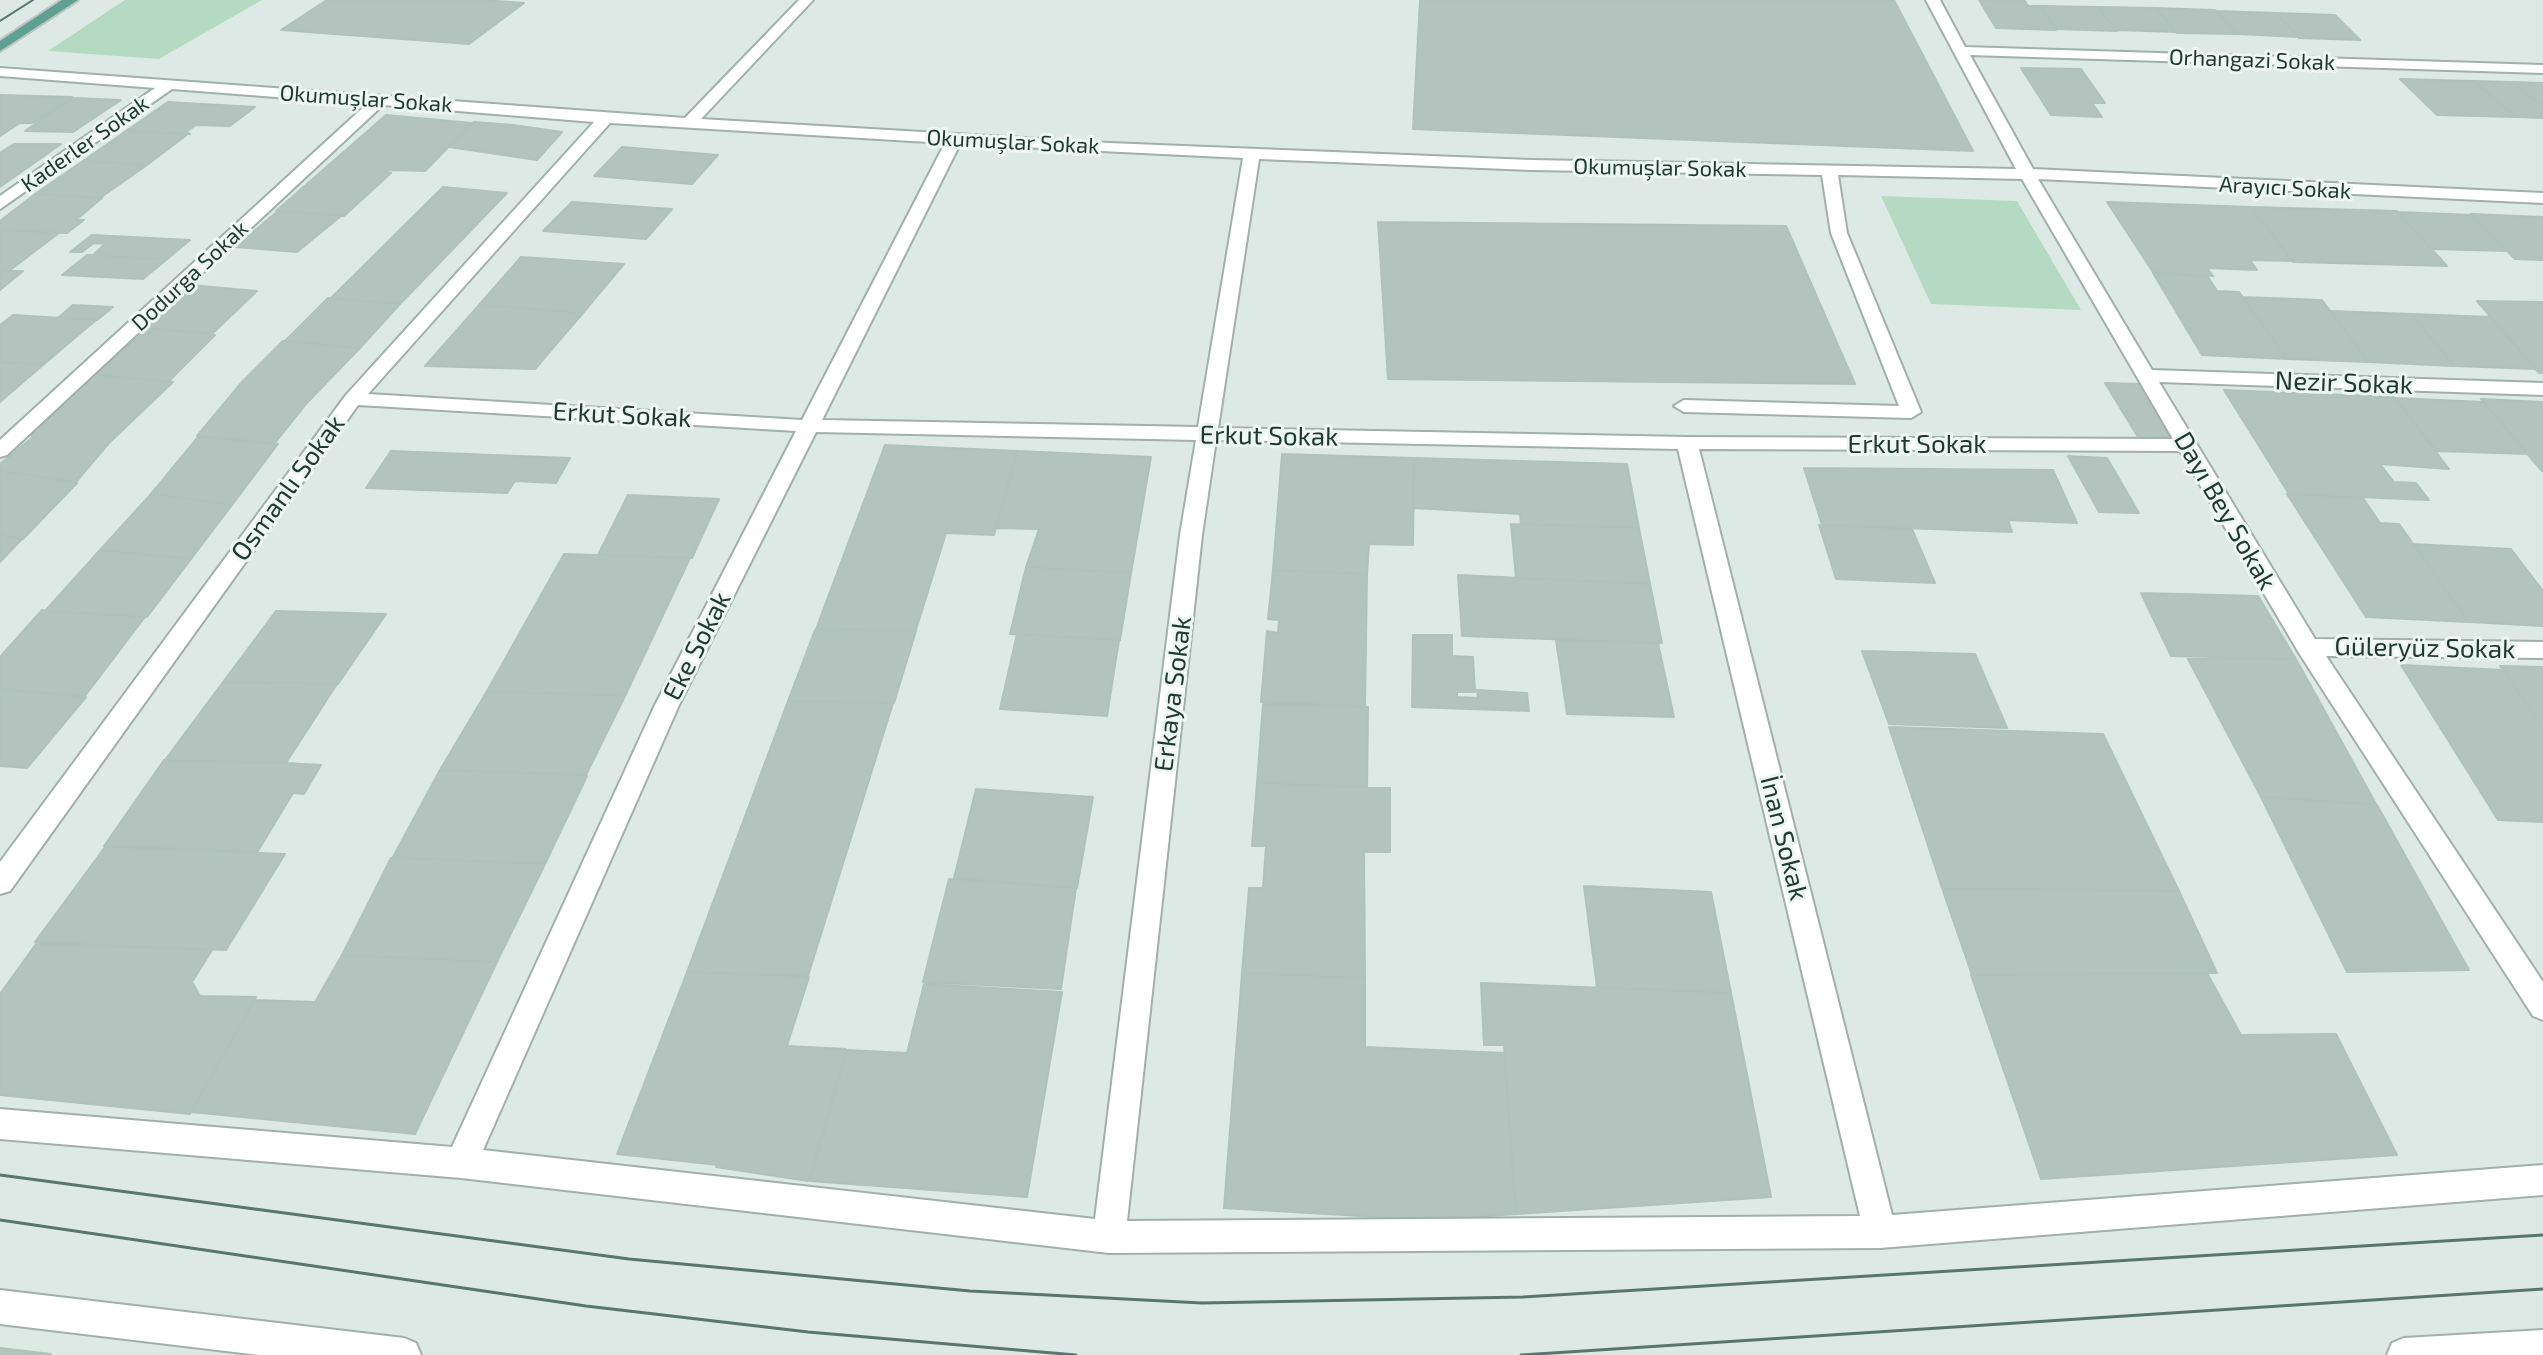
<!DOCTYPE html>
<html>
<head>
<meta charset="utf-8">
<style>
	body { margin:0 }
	canvas { display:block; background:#dde9e4 }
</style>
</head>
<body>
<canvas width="2543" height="1355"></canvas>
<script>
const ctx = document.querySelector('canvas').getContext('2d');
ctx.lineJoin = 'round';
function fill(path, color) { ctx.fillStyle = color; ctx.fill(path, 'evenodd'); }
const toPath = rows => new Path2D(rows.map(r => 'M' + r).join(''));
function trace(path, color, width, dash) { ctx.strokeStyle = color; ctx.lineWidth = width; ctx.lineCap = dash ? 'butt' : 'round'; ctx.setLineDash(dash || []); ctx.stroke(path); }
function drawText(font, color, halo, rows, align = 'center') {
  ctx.font = font + ' "Exo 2",sans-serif'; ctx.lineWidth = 6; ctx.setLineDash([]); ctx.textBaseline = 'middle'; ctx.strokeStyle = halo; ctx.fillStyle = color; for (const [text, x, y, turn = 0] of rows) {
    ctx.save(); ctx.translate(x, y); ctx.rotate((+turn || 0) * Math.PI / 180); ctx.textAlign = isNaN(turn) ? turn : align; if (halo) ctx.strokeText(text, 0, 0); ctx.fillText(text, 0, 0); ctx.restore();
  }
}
fill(toPath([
	[125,0,262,0,159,59,48,51],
	[1881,196,2017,201,2081,310,1931,304]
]), '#b4dbc1');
const building = toPath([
	[327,0,482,0,524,3,469,44,281,30,327,0],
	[1420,0,1894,0,1973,151,1413,129,1420,0],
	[1979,0,2024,0,2028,6,2040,6,2056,30,1996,28,1979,0],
	[2040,6,2098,7,2117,31,2056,29,2040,6],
	[2098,7,2156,8,2176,32,2116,30,2098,7],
	[2156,8,2215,10,2238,34,2177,33,2156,8],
	[2216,11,2275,13,2299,37,2238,34,2216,11],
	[2276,13,2335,15,2360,40,2299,38,2276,13],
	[2021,68,2081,69,2105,103,2092,103,2102,117,2051,115,2021,68],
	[2400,79,2474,81,2516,117,2437,115,2400,79],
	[2474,81,2511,82,2543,106,2543,118,2516,117,2474,81],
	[2512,82,2543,83,2543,106,2512,82],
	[0,95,72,97,33,123,20,123,0,136,0,95],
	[73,98,121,100,73,132,25,131,73,98],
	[168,102,255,107,230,126,196,125,186,132,190,134,126,131,168,102],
	[386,115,472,123,425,171,389,170,386,173,391,173,344,216,276,211,386,115],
	[474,122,513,125,562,132,537,160,449,147,474,122],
	[126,131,188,134,147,165,83,161,126,131],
	[14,144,61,144,0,187,0,153,14,144],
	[622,147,718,155,692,184,594,176,622,147],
	[83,161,147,165,100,198,35,194,83,161],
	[443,187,507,193,400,304,331,298,443,187],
	[35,194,102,198,76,220,84,220,67,233,0,230,0,221,35,194],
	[572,202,672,209,646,239,543,231,572,202],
	[2107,202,2251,207,2293,261,2250,260,2257,270,2207,268,2213,276,2153,272,2107,202],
	[2251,207,2397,211,2447,266,2293,262,2251,207],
	[278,211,341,216,297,252,235,247,278,211],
	[2398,212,2472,215,2508,251,2431,249,2398,212],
	[2471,214,2543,217,2543,260,2515,259,2471,214],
	[1378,222,1786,226,1855,384,1388,379,1378,222],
	[0,230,59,233,9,271,0,270,0,230],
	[92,235,190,240,166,260,93,255,105,244,94,243,82,252,70,252,92,235],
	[87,255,93,255,166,260,143,279,62,275,87,255],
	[521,257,624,264,583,313,479,305,521,257],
	[0,270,9,271,23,271,0,290,0,270],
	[2153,273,2208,277,2217,291,2239,292,2287,359,2202,355,2153,273],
	[190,285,257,291,213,333,142,327,190,285],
	[2242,297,2322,300,2369,362,2287,359,2242,297],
	[328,298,341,299,400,304,360,348,285,341,328,298],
	[2477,301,2543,302,2543,373,2539,373,2477,301],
	[73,305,113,307,97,320,58,318,73,305],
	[479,305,583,313,535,369,425,366,479,305],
	[2331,311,2411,314,2454,366,2369,362,2331,311],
	[2411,314,2491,317,2536,369,2455,366,2411,314],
	[13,315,96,320,43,365,0,362,0,325,13,315],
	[149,328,215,335,168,382,93,374,130,340,134,341,149,328],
	[283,341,360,348,306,404,275,443,197,436,242,382,283,341],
	[0,362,43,365,0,402,0,362],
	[92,375,173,382,109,443,76,482,0,471,0,464,34,436,28,435,92,375],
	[2105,383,2141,384,2176,438,2138,437,2105,383],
	[2224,390,2394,397,2449,469,2380,464,2394,482,2416,483,2429,500,2289,494,2224,390],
	[2395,398,2484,402,2528,454,2437,451,2395,398],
	[2481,399,2543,402,2543,471,2542,471,2481,399],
	[198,437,278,444,232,505,151,494,198,437],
	[885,445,1017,451,994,535,946,533,916,630,816,629,885,445],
	[391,451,570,458,556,483,515,481,507,493,366,488,391,451],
	[1018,451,1151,457,1131,573,1026,567,1039,529,996,528,1018,451],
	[1282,454,1414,458,1413,545,1369,544,1367,574,1273,570,1282,454],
	[2068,456,2107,458,2139,513,2099,512,2068,456],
	[1414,458,1627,464,1639,528,1521,524,1520,514,1413,508,1414,458],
	[1804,468,2053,470,2077,523,2008,520,2012,532,1822,525,1804,468],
	[0,471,77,483,23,539,0,534,0,471],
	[151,494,232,505,191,559,100,550,151,494],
	[2287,494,2363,498,2380,523,2399,524,2469,622,2366,617,2287,494],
	[628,495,719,499,692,558,598,555,628,495],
	[1511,524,1639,528,1650,584,1516,578,1511,524],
	[1819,525,1912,529,1935,583,1836,579,1819,525],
	[0,534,22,539,0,562,0,534],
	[2413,544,2511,549,2543,591,2543,626,2469,622,2413,544],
	[100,550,191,559,147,617,45,611,100,550],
	[564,554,690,558,625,696,487,691,564,554],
	[1026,567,1131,573,1120,640,1010,634,1026,567],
	[1273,570,1367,574,1365,706,1261,702,1267,631,1278,633,1279,620,1268,619,1273,570],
	[1458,575,1650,584,1662,643,1462,636,1458,575],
	[2141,593,2258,596,2296,659,2171,656,2141,593],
	[42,610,49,611,145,617,85,696,0,688,0,657,42,610],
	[276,611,386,614,338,684,223,682,276,611],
	[815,630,916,631,894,703,788,701,815,630],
	[1017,634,1119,640,1107,716,1000,709,1017,634],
	[1413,635,1452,635,1452,656,1473,657,1475,692,1457,692,1457,697,1478,698,1477,690,1527,693,1529,711,1412,707,1413,635],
	[1556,640,1658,643,1674,717,1567,714,1556,640],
	[1862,651,1975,654,2007,728,1889,724,1862,651],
	[2188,659,2296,659,2376,804,2261,797,2188,659],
	[2401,665,2503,670,2543,728,2543,822,2498,820,2401,665],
	[2500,666,2543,667,2543,728,2503,670,2500,666],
	[223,682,337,684,286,763,165,760,223,682],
	[0,690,86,697,27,768,0,766,0,690],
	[487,691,625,696,586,775,440,770,487,691],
	[788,701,893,703,808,976,687,972,788,701],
	[1263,704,1368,707,1367,787,1257,783,1263,704],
	[1889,727,2103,734,2179,891,1942,888,1889,727],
	[164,760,286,763,321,765,304,794,293,793,258,851,104,846,164,760],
	[440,770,586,775,587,776,545,864,393,857,440,770],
	[1257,783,1390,788,1390,852,1364,852,1365,978,1242,973,1249,888,1263,888,1266,846,1252,846,1257,783],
	[976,789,1093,797,1077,888,954,878,976,789],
	[2261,797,2377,805,2469,970,2347,972,2261,797],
	[105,847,285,854,226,950,35,942,105,847],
	[391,858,545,864,497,962,342,955,391,858],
	[949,879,1076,888,1061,989,923,982,949,879],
	[1584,886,1711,892,1731,993,1597,987,1584,886],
	[1942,888,2179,891,2217,973,1972,975,1942,888],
	[36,944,212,950,192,982,200,996,256,997,190,1114,0,1095,0,994,36,944],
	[342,955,497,962,415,1134,191,1112,255,1000,315,1002,342,955],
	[687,972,809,977,787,1046,846,1049,808,1181,716,1167,718,1165,617,1154,687,972],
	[1242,973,1365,978,1365,1047,1504,1053,1516,1214,1428,1220,1224,1208,1242,973],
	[2207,973,2241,1035,2336,1034,2397,1155,2041,1179,1971,975,2207,973],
	[1481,983,1731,993,1771,1197,1516,1214,1504,1045,1484,1045,1481,983],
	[924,984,1062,992,1027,1197,810,1181,847,1050,907,1053,924,984],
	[0,1348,51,1354,0,1355,0,1348]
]);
fill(building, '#b2c4bd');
trace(building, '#afc3bb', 2);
const minor = toPath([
	[799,0,813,0,701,119,1109,143,1531,160,2016,169,1926,0,1940,0,1965,47,2543,65,2543,73,1970,55,2033,169,2543,193,2543,203,2038,179,2152,370,2543,383,2543,395,2159,382,2315,639,2543,642,2543,658,2326,656,2543,982,2543,1020,2533,1016,2299,653,2180,451,1699,449,1892,1215,2543,1165,2543,1195,1880,1248,1109,1253,461,1178,0,1139,0,1109,452,1147,655,705,796,431,358,405,10,891,0,894,0,862,346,395,594,122,383,105,7,455,0,457,0,440,367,104,172,89,0,209,0,196,155,88,0,76,0,68,685,118,799,0],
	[610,123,945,143,802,420,368,394,610,123],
	[960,144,1243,158,1198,427,822,420,960,144],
	[1259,159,1531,170,1822,175,1831,233,1899,406,1684,400,1674,406,1684,412,1911,418,1921,412,1847,233,1838,175,2022,179,2173,439,1687,437,1218,428,1259,159],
	[816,432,1196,440,1180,535,1095,1219,483,1150,679,705,816,432],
	[1216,440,1678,449,1860,1216,1127,1221,1202,535,1216,440],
	[0,1290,404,1338,416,1343,421,1355,259,1355,0,1324,0,1290],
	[2543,1330,2543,1355,2387,1355,2392,1343,2404,1338,2543,1330]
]);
const major = toPath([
	[62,0,78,0,0,51,0,41,62,0]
]);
trace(minor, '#a0b0ab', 4);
trace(major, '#bcc3c2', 4);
fill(minor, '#fff');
fill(major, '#60a092');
trace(toPath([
	[0,21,33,0]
]), '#58756e', 2);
trace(toPath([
	[0,1175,629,1259,970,1291,1202,1303,1523,1297,2543,1235],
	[0,1220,586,1306,808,1332,1076,1355],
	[1521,1355,2543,1289]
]), '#58756e', 3);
drawText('22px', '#1e3832', '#edf6f2', [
	["Orhangazi Sokak",2252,60,2],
	["Okumuşlar Sokak",366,99,4],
	["Okumuşlar Sokak",1013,142,3],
	["Kaderler Sokak",85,144,-35],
	["Okumuşlar Sokak",1660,168,1],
	["Arayıcı Sokak",2285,188,3],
	["Dodurga Sokak",190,276,-43]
]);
drawText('26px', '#1e3832', '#edf6f2', [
	["Nezir Sokak",2344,383,2],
	["Erkut Sokak",622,415,3],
	["Erkut Sokak",1269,436,1],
	["Erkut Sokak",1917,444],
	["Osmanlı Sokak",288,488,-54],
	["Dayı Bey Sokak",2225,511,60],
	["Eke Sokak",697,646,-63],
	["Güleryüz Sokak",2425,648,1],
	["Erkaya Sokak",1173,694,-83],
	["İnan Sokak",1784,838,76]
]);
</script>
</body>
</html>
